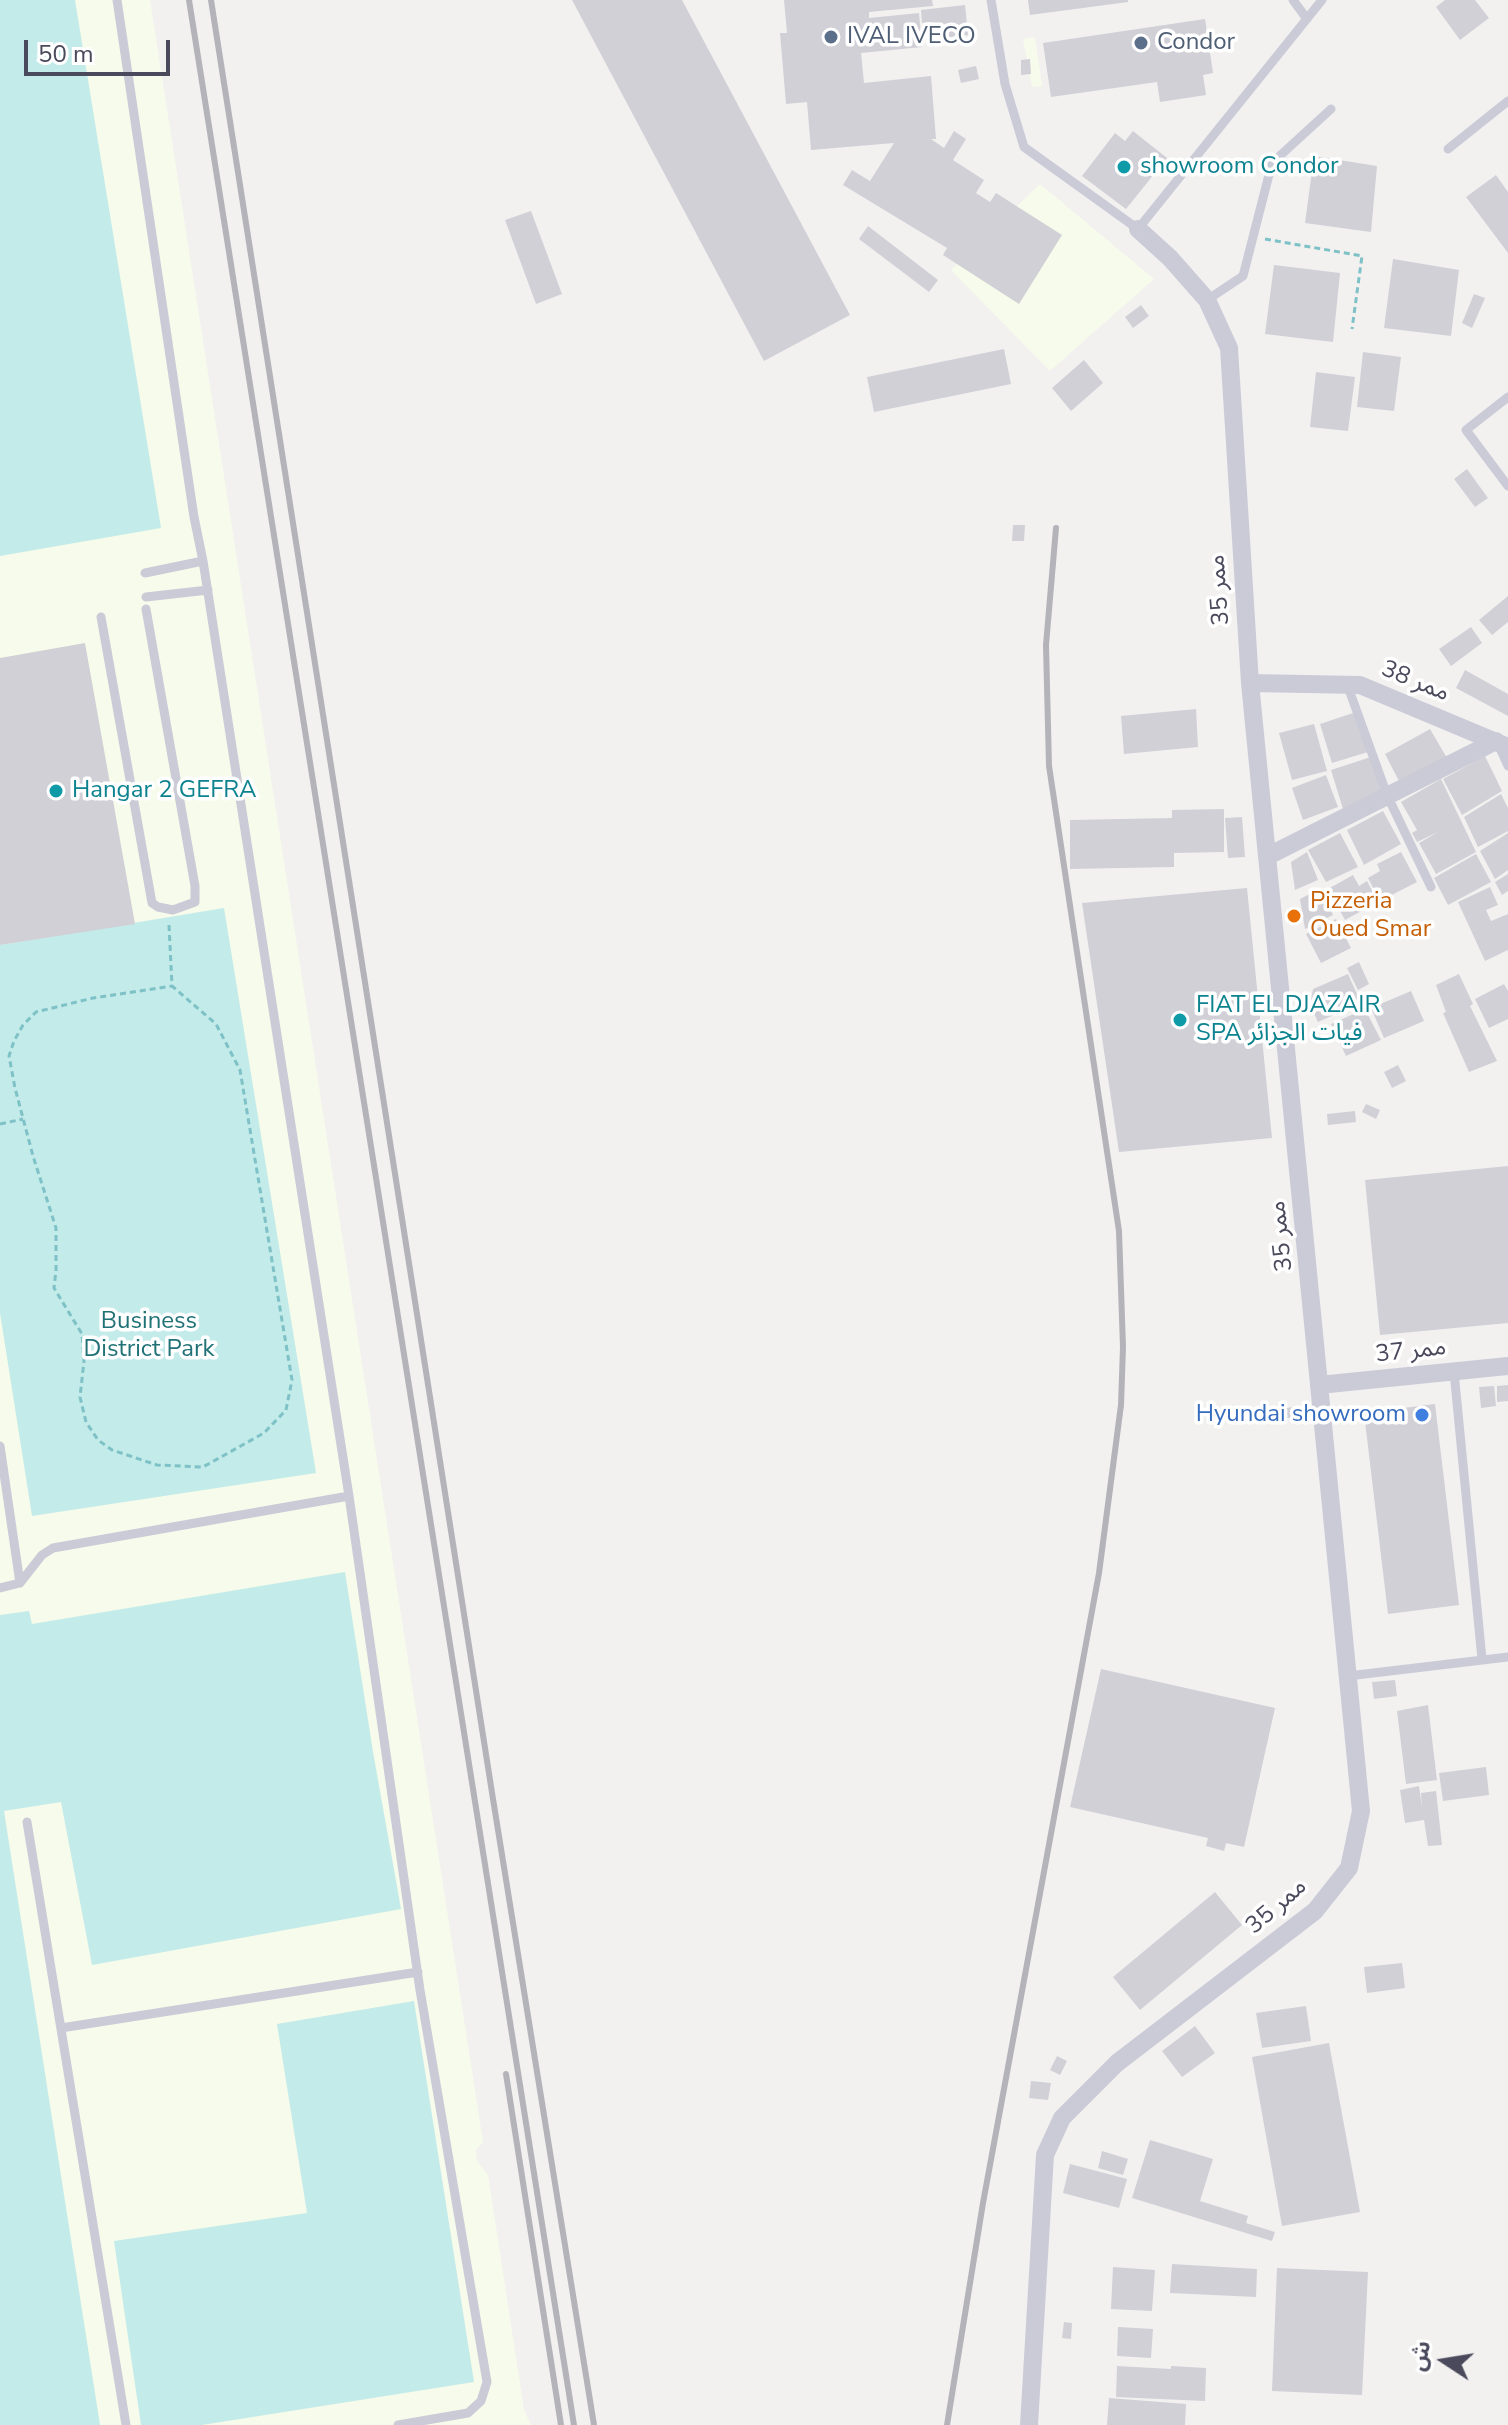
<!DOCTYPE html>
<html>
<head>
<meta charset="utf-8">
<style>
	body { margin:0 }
	#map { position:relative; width:1508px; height:2425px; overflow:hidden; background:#f2f1f0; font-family:"Nunito Sans","Noto Sans Arabic",sans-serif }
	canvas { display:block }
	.north { position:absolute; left:1404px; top:2321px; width:80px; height:80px; -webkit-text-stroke:6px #fff; paint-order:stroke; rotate:282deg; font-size:22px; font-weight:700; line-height:32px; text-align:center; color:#4a4a5c }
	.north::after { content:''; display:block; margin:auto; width:28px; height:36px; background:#4a4a5c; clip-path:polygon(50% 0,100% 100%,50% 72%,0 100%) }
	.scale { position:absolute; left:24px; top:40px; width:146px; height:36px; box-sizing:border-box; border:4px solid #4a4a5c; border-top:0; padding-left:10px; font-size:24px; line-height:28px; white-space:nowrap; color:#4a4a5c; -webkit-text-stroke:6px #fff; paint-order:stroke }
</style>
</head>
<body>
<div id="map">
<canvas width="1508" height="2425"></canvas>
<div class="north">ش</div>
<div class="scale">50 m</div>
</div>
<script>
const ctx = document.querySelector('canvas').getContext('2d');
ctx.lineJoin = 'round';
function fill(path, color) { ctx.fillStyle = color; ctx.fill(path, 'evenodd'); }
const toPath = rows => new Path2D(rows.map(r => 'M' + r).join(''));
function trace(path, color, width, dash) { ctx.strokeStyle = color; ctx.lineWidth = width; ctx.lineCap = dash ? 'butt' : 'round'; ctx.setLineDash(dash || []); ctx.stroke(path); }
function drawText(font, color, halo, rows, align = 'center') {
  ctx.font = font + ' "Nunito Sans","Noto Sans Arabic",sans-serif'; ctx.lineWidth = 7; ctx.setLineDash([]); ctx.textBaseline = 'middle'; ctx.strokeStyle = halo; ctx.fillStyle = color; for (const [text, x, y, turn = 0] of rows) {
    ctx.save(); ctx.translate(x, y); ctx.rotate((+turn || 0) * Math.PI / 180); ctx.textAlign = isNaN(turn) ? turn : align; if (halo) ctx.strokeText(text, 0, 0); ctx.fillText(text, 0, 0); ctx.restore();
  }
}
fill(toPath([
	[0,0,150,0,483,2142,476,2150,477,2161,488,2175,524,2410,531,2425,0,2425],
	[1035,37,1042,86,1032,87,1023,39],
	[1040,184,1154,279,1050,371,951,270]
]), '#f7fbeb');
fill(toPath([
	[0,0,75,0,161,528,0,556],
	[224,908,316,1473,32,1516,0,1313,0,945],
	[345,1572,373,1752,401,1909,92,1965,61,1802,4,1811,100,2425,0,2425,0,1615,29,1611,32,1624],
	[414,2001,474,2382,202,2425,141,2425,114,2241,307,2213,277,2024]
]), '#c3ebe9');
fill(toPath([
	[572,0,682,0,850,315,764,361],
	[784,0,932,0,933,6,869,12,869,18,919,13,922,47,861,53,864,83,931,76,936,139,931,139,944,148,954,131,966,139,953,160,984,180,976,193,990,202,996,193,1062,235,1019,304,943,255,947,248,843,185,852,170,870,181,894,143,811,150,807,102,786,104,780,33,787,33],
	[1028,0,1128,0,1128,2,1030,15],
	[1445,0,1475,0,1489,18,1460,40,1436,7],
	[965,5,968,35,934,39,932,22,922,23,921,10],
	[1205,19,1213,73,1203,75,1206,95,1160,102,1157,82,1051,97,1043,43],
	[1030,59,1031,74,1021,75,1021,60],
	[976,66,979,79,961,83,958,70],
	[1133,131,1167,158,1126,209,1082,176,1115,133,1125,141],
	[1314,156,1377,166,1371,232,1305,223],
	[1496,175,1508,192,1508,253,1466,197],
	[531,211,562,294,536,304,505,220],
	[868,226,938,280,929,292,859,239],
	[1393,259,1459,270,1451,336,1384,328],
	[1274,265,1340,273,1333,342,1265,334],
	[1474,294,1485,298,1472,328,1462,323],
	[1141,305,1149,316,1133,328,1125,317],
	[1004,349,1011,384,874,412,867,377],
	[1363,352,1401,357,1394,411,1357,407],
	[1084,360,1103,383,1071,411,1052,388],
	[1316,372,1355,377,1348,431,1310,427],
	[1467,469,1488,498,1475,507,1454,479],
	[1013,525,1025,525,1024,541,1012,541],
	[1508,596,1508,622,1492,635,1479,620],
	[1471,627,1482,643,1451,666,1439,649],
	[85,643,135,924,0,945,0,658],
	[1465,670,1508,694,1508,716,1456,688],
	[1196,709,1198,747,1124,754,1121,716],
	[1356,712,1368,752,1332,763,1320,724],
	[1314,724,1327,771,1292,780,1279,733],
	[1430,729,1447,758,1400,783,1385,754],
	[1485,756,1502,791,1462,815,1443,779],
	[1371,757,1381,792,1343,809,1331,770],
	[1326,775,1338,807,1303,820,1292,788],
	[1441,779,1476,852,1436,874,1419,843,1438,832,1417,842,1412,833,1417,830,1401,802],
	[1501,794,1508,808,1508,831,1478,847,1464,817],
	[1224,809,1224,852,1174,853,1174,867,1070,869,1070,820,1172,818,1172,810],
	[1383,811,1401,844,1364,865,1347,830],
	[1242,817,1245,857,1228,858,1225,818],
	[1340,833,1358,867,1326,882,1308,850],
	[1508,833,1508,870,1495,879,1480,851],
	[1307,852,1318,880,1295,890,1291,862],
	[1401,852,1417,882,1380,901,1368,878,1380,871,1377,864],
	[1476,854,1491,882,1448,905,1434,878],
	[1508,874,1508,891,1502,895,1495,882],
	[1353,875,1359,886,1367,881,1378,902,1345,920,1328,889],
	[1490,887,1498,905,1486,910,1491,921,1508,914,1508,950,1485,961,1458,902],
	[1247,888,1272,1138,1119,1152,1082,903],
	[1321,888,1333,915,1305,929,1300,899],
	[1336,919,1351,948,1321,963,1306,934],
	[1359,962,1369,984,1358,990,1347,968],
	[1348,974,1361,1003,1318,1022,1310,1005,1313,989],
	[1459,974,1473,1004,1470,1006,1497,1061,1469,1072,1443,1013,1446,1012,1436,985],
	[1504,984,1508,991,1508,1019,1489,1028,1475,999],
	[1411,991,1424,1021,1384,1038,1371,1008],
	[1365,1009,1381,1040,1346,1056,1331,1024],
	[1398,1065,1406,1081,1392,1088,1384,1072],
	[1366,1104,1380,1110,1376,1119,1362,1112],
	[1355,1111,1356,1122,1328,1125,1327,1114],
	[1508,1166,1508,1323,1380,1335,1365,1180],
	[1508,1385,1508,1401,1497,1402,1497,1386],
	[1494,1386,1496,1406,1481,1408,1479,1387],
	[1435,1404,1459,1605,1388,1614,1364,1413],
	[1299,1407,1300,1418,1283,1418,1283,1408],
	[1101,1669,1275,1708,1244,1847,1226,1843,1224,1851,1206,1846,1208,1838,1070,1807],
	[1395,1680,1397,1696,1374,1699,1372,1682],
	[1428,1705,1437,1780,1406,1784,1397,1711],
	[1486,1767,1489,1795,1443,1801,1439,1773],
	[1419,1786,1422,1807,1421,1793,1436,1791,1442,1845,1428,1846,1424,1820,1405,1823,1400,1790],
	[1215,1892,1242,1925,1140,2010,1113,1977],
	[1402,1963,1405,1988,1367,1993,1364,1967],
	[1306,2006,1311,2041,1262,2048,1256,2013],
	[1195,2026,1215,2053,1182,2077,1162,2051],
	[1329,2043,1360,2212,1282,2226,1252,2057],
	[1057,2056,1067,2061,1060,2075,1050,2070],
	[1031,2081,1051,2083,1048,2100,1029,2098],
	[1150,2140,1213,2159,1200,2201,1248,2216,1246,2223,1275,2232,1272,2241,1132,2198],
	[1102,2151,1128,2159,1123,2175,1098,2168],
	[1070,2164,1127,2179,1119,2208,1063,2193],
	[1172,2264,1257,2269,1256,2297,1170,2293],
	[1113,2267,1155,2270,1152,2311,1111,2309],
	[1277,2268,1368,2272,1362,2395,1272,2391],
	[1064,2322,1072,2323,1071,2339,1062,2338],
	[1118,2327,1153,2329,1151,2358,1117,2356],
	[1117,2366,1171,2369,1171,2366,1206,2368,1205,2401,1116,2397],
	[1109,2398,1186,2404,1185,2425,1107,2425]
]), '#d1d0d7');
trace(toPath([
	[1265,239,1362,256,1352,329],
	[169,925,172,986,216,1024,240,1070,292,1380,286,1410,264,1433,203,1467,157,1465,112,1450,98,1440,86,1422,80,1397,84,1361,82,1334,54,1288,56,1270,56,1228,33,1156,15,1088,9,1056,14,1041,23,1025,36,1012,93,998,172,986],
	[0,1124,23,1119]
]), '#7ec1c6', 3, [6, 4]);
trace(toPath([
	[117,0,194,517,203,561,349,1496,420,1990,487,2382,481,2401,468,2413,398,2425],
	[991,0,1005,84,1024,147,1138,229,1322,0],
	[1293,0,1307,19],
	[1448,149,1508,101],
	[1207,300,1243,276,1272,163,1331,109],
	[1508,397,1466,430,1508,486],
	[145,573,203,561],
	[146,597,208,590],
	[101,617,152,903,158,907,173,910,195,902,195,886,146,609],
	[1347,684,1387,795,1431,887],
	[1498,744,1508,766],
	[1454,1372,1482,1659],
	[0,1446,20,1583],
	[0,1588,20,1583,42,1555,53,1548,349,1496],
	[1348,1676,1508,1657],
	[27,1822,126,2425],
	[61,2028,418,1972]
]), '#cbcbd8', 9);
trace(toPath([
	[1250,683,1360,685,1508,747],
	[1268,856,1496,741],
	[1319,1385,1508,1366],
	[1029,2425,1045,2155,1062,2118,1117,2063,1315,1911,1349,1868,1361,1811,1250,683,1229,348,1207,300,1170,258,1138,229]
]), '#cbcbd8', 18);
trace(toPath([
	[189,0,574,2425],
	[211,0,493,1799,594,2425],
	[506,2074,561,2425],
	[947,2425,983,2203,1099,1573,1121,1405,1123,1347,1119,1231,1049,766,1046,645,1056,528]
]), '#b4b3b9', 6);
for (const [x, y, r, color] of [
	[831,37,8,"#5c6f8a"],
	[1141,43,8,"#5c6f8a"],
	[1124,167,8,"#0f9aa8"],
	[56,791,8,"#0f9aa8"],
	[1294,916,8,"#e8710a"],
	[1180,1020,8,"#0f9aa8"],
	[1422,1415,8,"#3f7fe0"]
]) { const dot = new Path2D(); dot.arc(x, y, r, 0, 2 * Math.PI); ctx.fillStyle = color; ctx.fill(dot); trace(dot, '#fff', 3); }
drawText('24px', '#4e5e75', '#fff', [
	["IVAL IVECO",847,37],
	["Condor",1157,43]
], 'left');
drawText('24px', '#0d838f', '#fff', [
	["showroom Condor",1140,167],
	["Hangar 2 GEFRA",72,791],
	["FIAT EL DJAZAIR",1196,1006],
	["SPA فيات الجزائر",1196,1034]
], 'left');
drawText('24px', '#4a4a5c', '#fff', [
	["ممر 35",1220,590,-94],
	["ممر 38",1415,682,22],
	["ممر 35",1282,1236,-96],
	["ممر 37",1411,1352,-6],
	["ممر 35",1277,1907,-41]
]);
drawText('24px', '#c56008', '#fff', [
	["Pizzeria",1310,902],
	["Oued Smar",1310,930]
], 'left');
drawText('24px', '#207277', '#fff', [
	["Business",149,1322],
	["District Park",149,1350]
]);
drawText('24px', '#366cbe', '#fff', [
	["Hyundai showroom",1406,1415]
], 'right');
</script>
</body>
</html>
